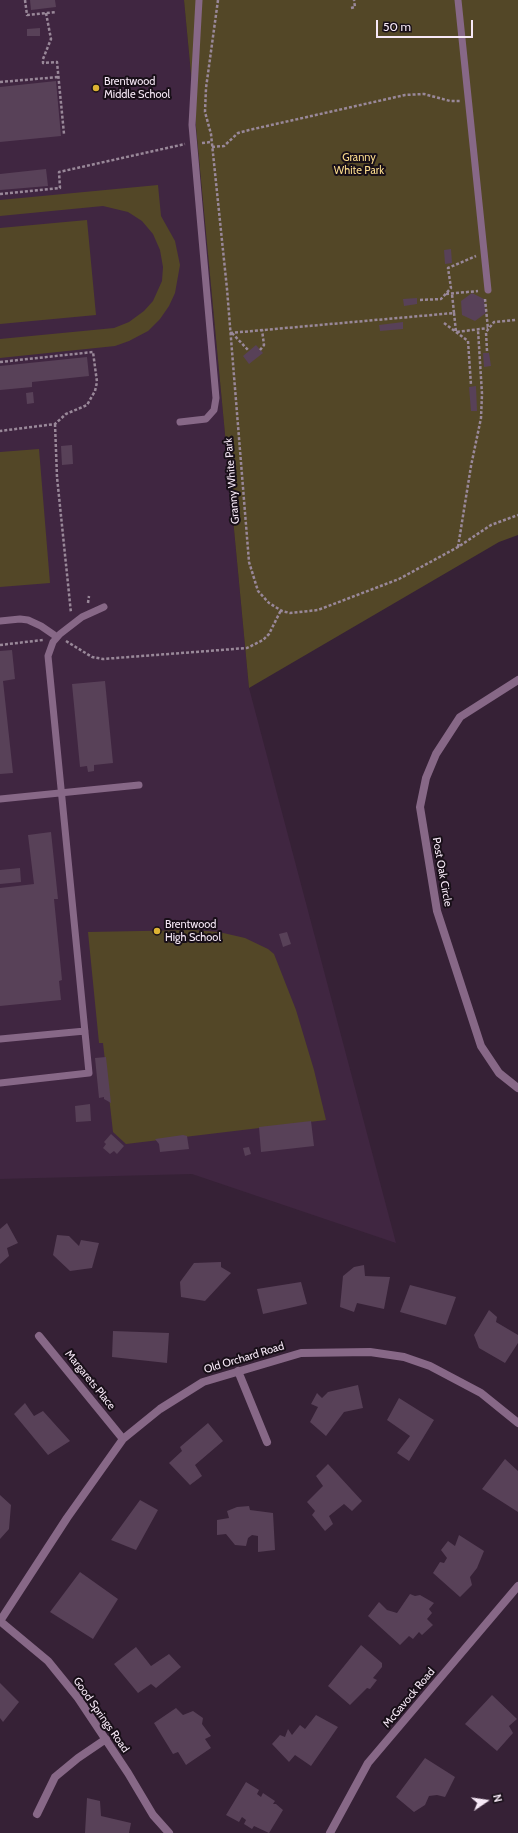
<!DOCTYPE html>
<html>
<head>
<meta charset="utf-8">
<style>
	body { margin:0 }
	#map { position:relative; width:518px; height:1833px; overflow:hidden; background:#362136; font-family:Cabin,sans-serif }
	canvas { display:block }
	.north { position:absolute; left:466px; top:1781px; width:40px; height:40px; -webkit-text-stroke:3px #180f18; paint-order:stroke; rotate:77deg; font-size:11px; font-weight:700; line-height:16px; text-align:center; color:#f7e9f7 }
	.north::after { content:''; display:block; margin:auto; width:14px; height:18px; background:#f7e9f7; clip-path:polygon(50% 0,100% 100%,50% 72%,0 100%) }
	.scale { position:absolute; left:376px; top:20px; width:97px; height:18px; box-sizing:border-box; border:2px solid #f7e9f7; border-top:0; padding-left:5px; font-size:12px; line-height:14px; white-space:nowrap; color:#f7e9f7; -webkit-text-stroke:3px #180f18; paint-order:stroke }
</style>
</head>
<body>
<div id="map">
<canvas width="518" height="1833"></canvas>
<div class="north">N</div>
<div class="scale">50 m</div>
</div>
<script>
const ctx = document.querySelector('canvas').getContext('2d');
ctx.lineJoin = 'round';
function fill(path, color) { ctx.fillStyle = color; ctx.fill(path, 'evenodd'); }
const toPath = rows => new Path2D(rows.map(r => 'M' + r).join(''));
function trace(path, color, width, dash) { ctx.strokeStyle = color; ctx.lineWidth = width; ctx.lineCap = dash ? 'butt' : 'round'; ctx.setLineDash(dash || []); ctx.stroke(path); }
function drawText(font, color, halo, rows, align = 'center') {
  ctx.font = font + ' Cabin,sans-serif'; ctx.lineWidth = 4; ctx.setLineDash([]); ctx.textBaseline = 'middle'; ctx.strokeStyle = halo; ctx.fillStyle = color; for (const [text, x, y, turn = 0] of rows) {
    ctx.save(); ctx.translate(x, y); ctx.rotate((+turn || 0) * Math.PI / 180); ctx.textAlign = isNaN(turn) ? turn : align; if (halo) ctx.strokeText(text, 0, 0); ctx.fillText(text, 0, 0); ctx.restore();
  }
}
fill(toPath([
	[0,0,184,0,249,688,396,1243,192,1174,0,1179]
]), '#402641');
fill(toPath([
	[184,0,518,0,518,535,499,542,249,688],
	[158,185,161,216,175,241,180,265,175,293,169,306,160,319,148,331,129,341,115,346,0,358,0,339,114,328,129,322,144,311,153,301,162,281,163,267,160,250,153,234,142,221,128,212,103,206,0,216,0,200],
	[87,220,96,315,0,324,0,228],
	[39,449,50,583,0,587,0,452],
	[194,930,219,932,245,938,268,949,274,954,296,1010,314,1070,326,1120,126,1144,113,1132,103,1043,99,1043,88,932]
]), '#534727');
fill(toPath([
	[30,0,55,0,56,7,31,10],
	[40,28,40,36,27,36,27,29],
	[56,81,61,136,0,142,0,87],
	[46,169,48,186,0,190,0,174],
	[451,249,452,263,445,264,444,250],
	[472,293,484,299,486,313,475,321,462,315,461,301],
	[417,298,417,304,404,306,403,299],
	[403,322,403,329,380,331,379,325],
	[256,345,263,353,249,364,243,356],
	[483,353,489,353,491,366,484,367],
	[87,357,89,376,32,382,32,387,0,390,0,366],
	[476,386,477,411,471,411,469,387],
	[33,392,34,403,27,404,26,393],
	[72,445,73,464,62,465,61,446],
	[12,650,15,679,3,681,13,773,0,774,0,651],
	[105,681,113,763,94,765,94,771,88,772,87,766,80,767,72,684],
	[51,832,58,899,54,899,62,980,59,981,61,1000,0,1006,0,888,34,884,28,835],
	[20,868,21,882,0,884,0,870],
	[287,932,291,944,283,947,279,934],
	[106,1057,111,1103,104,1099,104,1097,99,1098,95,1058],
	[90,1104,91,1121,76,1122,75,1106],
	[311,1121,314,1146,261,1152,259,1127],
	[111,1134,124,1146,117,1154,114,1151,110,1154,103,1148,106,1144,104,1142],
	[183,1135,187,1136,189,1149,160,1152,159,1144,155,1139],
	[249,1147,251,1154,245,1156,243,1148],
	[7,1223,18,1243,7,1248,9,1256,0,1264,0,1229],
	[57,1235,69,1236,79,1246,81,1240,99,1243,92,1268,70,1271,53,1255],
	[221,1262,221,1267,231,1273,205,1301,181,1297,180,1282,194,1263],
	[364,1265,365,1276,390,1277,384,1309,357,1303,354,1312,340,1307,343,1276,354,1267],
	[301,1282,307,1304,263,1314,257,1289],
	[410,1285,456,1297,446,1325,400,1312],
	[489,1310,497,1317,496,1322,518,1335,518,1343,505,1363,479,1348,474,1335],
	[113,1331,169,1333,167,1363,112,1357],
	[358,1385,363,1408,344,1412,326,1436,310,1422,318,1407,311,1404,317,1393,322,1398,328,1392],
	[399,1398,434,1420,409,1461,397,1453,410,1436,387,1420],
	[25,1403,34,1416,43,1411,70,1441,48,1455,14,1414],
	[208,1423,223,1441,195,1465,202,1476,190,1485,169,1463,182,1451,180,1447],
	[505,1459,518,1471,518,1512,482,1489],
	[328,1464,362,1501,352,1511,344,1504,329,1516,333,1524,325,1531,312,1515,315,1511,307,1502,323,1486,316,1476],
	[0,1495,11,1505,9,1529,0,1539],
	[140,1500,158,1510,136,1550,111,1540],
	[249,1506,250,1510,273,1513,275,1550,258,1552,258,1536,252,1535,248,1538,246,1546,235,1545,226,1534,217,1535,217,1520,229,1518,227,1511,237,1507],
	[459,1535,484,1551,477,1568,470,1577,472,1585,460,1597,433,1573,440,1562,444,1563,447,1558,441,1550,448,1541,455,1546],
	[80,1572,118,1599,93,1639,50,1612],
	[410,1594,415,1596,420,1595,434,1603,429,1609,432,1613,427,1619,433,1625,422,1635,419,1632,413,1639,409,1636,400,1645,368,1616,379,1602,387,1610,397,1613],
	[361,1645,382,1663,382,1667,373,1678,377,1680,370,1689,367,1688,350,1705,328,1686],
	[136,1647,151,1666,169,1654,181,1667,156,1688,151,1684,138,1693,114,1664],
	[0,1683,19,1702,3,1722,0,1718],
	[492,1695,517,1719,509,1726,513,1733,497,1751,465,1724],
	[176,1708,183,1715,193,1711,203,1718,202,1724,211,1736,205,1739,211,1748,186,1765,178,1752,173,1754,154,1723],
	[316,1715,338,1727,311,1766,295,1755,289,1762,272,1744,280,1735,285,1737,288,1729,292,1735,300,1725,305,1729],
	[425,1758,455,1777,445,1797,437,1795,429,1796,425,1805,414,1812,396,1797],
	[246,1782,259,1790,257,1794,261,1797,263,1793,275,1801,273,1804,276,1804,283,1810,269,1833,254,1826,252,1829,244,1824,246,1820,242,1817,239,1822,226,1815],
	[87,1798,100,1801,101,1816,131,1823,129,1833,85,1833]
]), '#584158');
trace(toPath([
	[25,0,27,15,56,12],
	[218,0,206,88,205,112,211,134,227,289,249,562,258,591,269,603,282,611,290,613,318,610,399,579,458,547,491,525,518,515],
	[351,8,355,7,354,0],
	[46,13,51,39,43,59,43,63,57,62,64,134],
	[0,82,59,77],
	[202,143,211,142],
	[212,147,224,146,238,133,249,130,405,95,424,94,450,101,460,101],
	[0,194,60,188,59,172,185,144],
	[446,294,478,291],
	[485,299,488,329],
	[420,300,441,299,451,288,448,268,476,256],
	[454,313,456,332,488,328],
	[444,323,468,341,471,385],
	[230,333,454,313,452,294],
	[232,333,249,351],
	[260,350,264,345,262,330],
	[487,351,486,332,494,322,516,320],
	[0,362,93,352,97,382,95,391,87,405,66,414,55,424,0,431],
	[55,424,57,477,71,613],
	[458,547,471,466,481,418,482,394,478,330],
	[88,603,89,596],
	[66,641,92,657,103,659,247,648,263,640,269,634,281,610],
	[0,645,43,640]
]), '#989', 2.5, [3, 2]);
trace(toPath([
	[458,0,488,290],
	[180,422,206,419,214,410,216,398,192,125,199,0],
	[0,621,20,619,28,620,41,626,57,637],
	[0,799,139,785],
	[0,1039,85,1031],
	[0,1083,89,1073,48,656,53,642,60,634,82,617,104,607]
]), '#876887', 7);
trace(toPath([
	[518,680,460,717,436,754,426,778,420,807,437,911,481,1046,499,1073,518,1088],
	[39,1336,123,1439],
	[238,1371,267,1442],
	[0,1621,67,1518,123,1439,160,1409,203,1382,301,1353,370,1352,404,1357,430,1366,481,1393,518,1423],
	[0,1621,48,1661,78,1698,128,1773,153,1815,169,1833],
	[37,1814,55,1777,78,1758,106,1739],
	[330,1833,368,1763,518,1586]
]), '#876887', 8);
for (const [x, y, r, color] of [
	[96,88,4,"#dcb233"],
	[157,931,4,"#dcb233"]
]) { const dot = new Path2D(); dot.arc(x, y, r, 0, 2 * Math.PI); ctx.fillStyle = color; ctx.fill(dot); trace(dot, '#180f18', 1.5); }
drawText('11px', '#f7e9f7', '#180f18', [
	["Brentwood",104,82],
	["Middle School",104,95],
	["Brentwood",165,925],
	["High School",165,938]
], 'left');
drawText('11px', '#fadb8d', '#180f18', [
	["Granny",359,158],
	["White Park",359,171]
]);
drawText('11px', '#f7e9f7', '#180f18', [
	["Granny White Park",232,481,-95],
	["Post Oak Circle",442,872,80],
	["Old Orchard Road",244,1358,-17],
	["Margarets Place",90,1380,51],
	["McGavock Road",409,1698,-50],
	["Good Springs Road",101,1715,55]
]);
</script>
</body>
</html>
